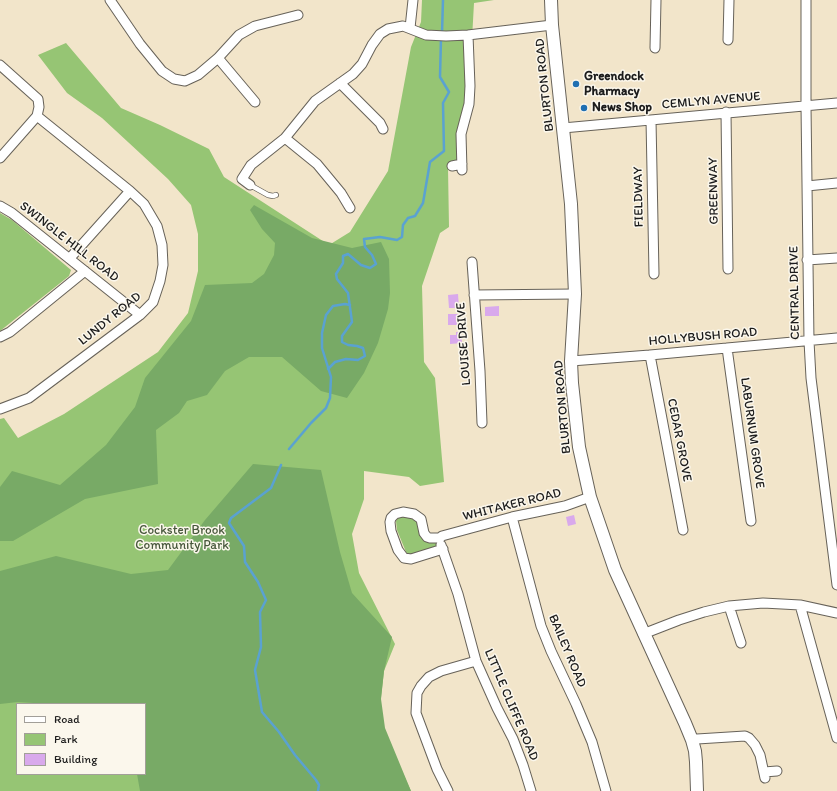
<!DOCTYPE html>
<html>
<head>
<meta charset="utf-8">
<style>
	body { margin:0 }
	#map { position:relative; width:837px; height:791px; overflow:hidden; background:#f2e5ca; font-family:Itim,sans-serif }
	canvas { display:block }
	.legend { position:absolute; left:16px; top:703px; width:130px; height:72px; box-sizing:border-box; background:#fbf7ec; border:1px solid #a29f99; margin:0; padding:5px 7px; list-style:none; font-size:12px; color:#1c1c1c }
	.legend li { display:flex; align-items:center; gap:8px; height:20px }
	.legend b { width:20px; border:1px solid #a29f99 }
</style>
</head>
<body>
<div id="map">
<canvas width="837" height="791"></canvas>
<ul class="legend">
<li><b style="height:5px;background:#fff"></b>Road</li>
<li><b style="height:11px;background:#96c574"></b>Park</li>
<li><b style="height:11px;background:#d9a9ec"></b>Building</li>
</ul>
</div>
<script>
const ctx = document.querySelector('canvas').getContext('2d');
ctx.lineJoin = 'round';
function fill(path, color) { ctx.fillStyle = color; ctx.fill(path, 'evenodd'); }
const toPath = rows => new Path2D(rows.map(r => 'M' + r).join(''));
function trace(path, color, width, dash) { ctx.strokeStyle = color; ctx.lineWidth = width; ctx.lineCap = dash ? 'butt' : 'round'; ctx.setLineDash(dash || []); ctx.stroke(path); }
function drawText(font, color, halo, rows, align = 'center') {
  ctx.font = font + ' Itim,sans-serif'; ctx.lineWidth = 3; ctx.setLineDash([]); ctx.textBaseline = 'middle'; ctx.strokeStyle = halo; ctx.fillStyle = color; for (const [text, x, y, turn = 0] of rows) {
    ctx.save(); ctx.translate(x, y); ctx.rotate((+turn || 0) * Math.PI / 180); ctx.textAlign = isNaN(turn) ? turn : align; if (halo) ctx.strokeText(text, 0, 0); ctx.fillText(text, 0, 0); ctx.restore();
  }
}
fill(toPath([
	[422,0,494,0,474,3,472,39,474,95,467,128,464,149,465,167,448,168,449,227,440,233,422,286,424,362,435,378,444,482,420,486,409,477,364,471,364,499,352,534,359,573,395,644,384,671,380,706,382,720,387,738,411,791,0,791,0,419,4,418,18,438,64,414,158,352,188,313,198,271,198,234,191,205,168,179,102,118,67,93,38,55,66,43,121,108,160,125,209,149,224,177,329,245,350,232,388,171,411,47,421,22],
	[17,704,145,704,145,774,17,774],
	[0,213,12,220,71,270,69,276,0,331],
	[415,516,423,534,438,540,440,546,413,555,408,554,406,552,397,530,396,521,399,517]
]), '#96c574');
fill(toPath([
	[254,205,312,238,352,248,381,242,389,259,390,293,388,309,378,343,364,373,347,398,321,391,282,357,249,357,225,371,207,395,187,401,179,413,156,430,158,484,85,499,13,541,0,541,0,487,12,471,60,485,106,445,135,407,145,378,191,321,205,285,252,283,264,274,274,255,275,243,262,229,250,210],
	[253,464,321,470,340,552,352,593,392,637,384,671,381,699,385,728,411,791,140,791,137,774,145,774,145,704,49,704,18,702,0,704,0,571,56,556,131,574,168,570,205,520]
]), '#78aa66');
trace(toPath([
	[442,33,443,0],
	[328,369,335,362,346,359,358,360,365,356,363,348,357,346,348,345,342,342,342,336,352,322,348,293,337,279,336,274,343,263,343,256,348,254,361,265,370,268,376,264,372,255,365,247,364,239,380,237,397,240,402,237,403,225,408,218,415,216,423,203,430,162,444,151,443,103,449,92,440,77,441,38],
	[289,449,311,423,326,408,330,398,331,377,322,348,322,333,326,315,333,306,345,304,350,305],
	[281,465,271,488,231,518,229,523,244,546,245,562,258,582,266,600,260,612,261,647,255,670,262,712,279,732,295,755,316,780,319,785,318,791]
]), '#5aa2d1', 2.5);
fill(toPath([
	[458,294,459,308,449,308,448,295],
	[499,306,499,316,485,316,485,307],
	[448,314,458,314,458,325,448,325],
	[456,332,461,332,462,343,450,344,450,335,456,335],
	[574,515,576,524,568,526,566,517]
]), '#d9a9ec');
const service = toPath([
	[250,185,268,195,273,196,276,195]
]);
const minor = toPath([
	[110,0,140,44,162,71,174,79,185,81,198,75,218,58,239,35,255,26,298,15],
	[806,0,806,106,809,341,811,378,837,585],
	[410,28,413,0],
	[728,40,729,0],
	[655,48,656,0],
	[218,58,255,102],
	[0,65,38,99,39,107,37,116,0,158],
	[340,83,380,123,383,129],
	[726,112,728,269],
	[651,120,654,274],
	[563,128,837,103],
	[285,138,317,164,341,193,350,208],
	[452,166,462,164],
	[462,170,461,134,469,104,470,86,468,35],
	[250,185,242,179,251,165,285,138,315,101,353,74,362,64,372,45,380,34,388,29,403,26,426,35,446,36,468,35,552,25],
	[807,186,837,183],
	[0,206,12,213,140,315],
	[70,258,130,191],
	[807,260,837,258],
	[472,262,480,371,482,423],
	[474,295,575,294],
	[0,337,10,332,85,271],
	[727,348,751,521],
	[650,355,683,530],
	[571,361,650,355,837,338],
	[0,409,29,398,140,315,153,302,160,281,163,265,162,245,157,226,144,204,130,191,37,116],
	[512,517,541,626,551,651,576,704,592,742,606,791],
	[441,545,458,594,476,661,497,708,513,739,523,765,531,791],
	[443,549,411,559,404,558,398,550,391,531,390,522,391,518,395,514,403,512,414,514,421,519,424,533,427,537,430,538,440,538,442,536,512,517,565,506,590,497],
	[800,605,837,738],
	[729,606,741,643],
	[643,634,679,620,704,612,729,606,763,603,782,604,800,605,837,613],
	[692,740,697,739,745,736,749,738,755,745,760,755,765,778],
	[764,772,777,771],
	[448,791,437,769,416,713,417,693,421,686,429,677,441,671,476,661]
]);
const tertiary = toPath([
	[551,0,552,25,571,204,575,294,571,361,572,383,579,447,590,497,615,570,685,723,692,740,695,751,696,762,697,791]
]);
trace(service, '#676259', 6);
trace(minor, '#676259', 11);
trace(tertiary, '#676259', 14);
trace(service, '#fff', 4.5);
trace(minor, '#fff', 9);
trace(tertiary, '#fff', 12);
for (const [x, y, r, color] of [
	[576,84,4,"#1f6fb2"],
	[584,108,4,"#1f6fb2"]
]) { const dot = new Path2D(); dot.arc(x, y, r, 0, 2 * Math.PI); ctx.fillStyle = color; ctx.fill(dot); trace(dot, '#fbf7ec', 1.5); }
drawText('bold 13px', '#1c1c1c', '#fbf7ec', [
	["Greendock",584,77],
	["Pharmacy",584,92],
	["News Shop",592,108]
], 'left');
drawText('13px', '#1c1c1c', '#fbf7ec', [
	["BLURTON ROAD",545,85,-96],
	["CEMLYN AVENUE",711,101,-5],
	["GREENWAY",714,191,-91],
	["FIELDWAY",639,197,-91],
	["SWINGLE HILL ROAD",69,242,38],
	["CENTRAL DRIVE",795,293,-91],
	["LUNDY ROAD",110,319,-39],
	["HOLLYBUSH ROAD",703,337,-5],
	["LOUISE DRIVE",464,344,-94],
	["BLURTON ROAD",563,407,-95],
	["LABURNUM GROVE",752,433,82],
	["CEDAR GROVE",679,440,79],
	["WHITAKER ROAD",512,505,-14],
	["BAILEY ROAD",567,651,67],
	["LITTLE CLIFFE ROAD",511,705,67]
]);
drawText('13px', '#47573b', '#fbf7ec', [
	["Cockster Brook",182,531],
	["Community Park",182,546]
]);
</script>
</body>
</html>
